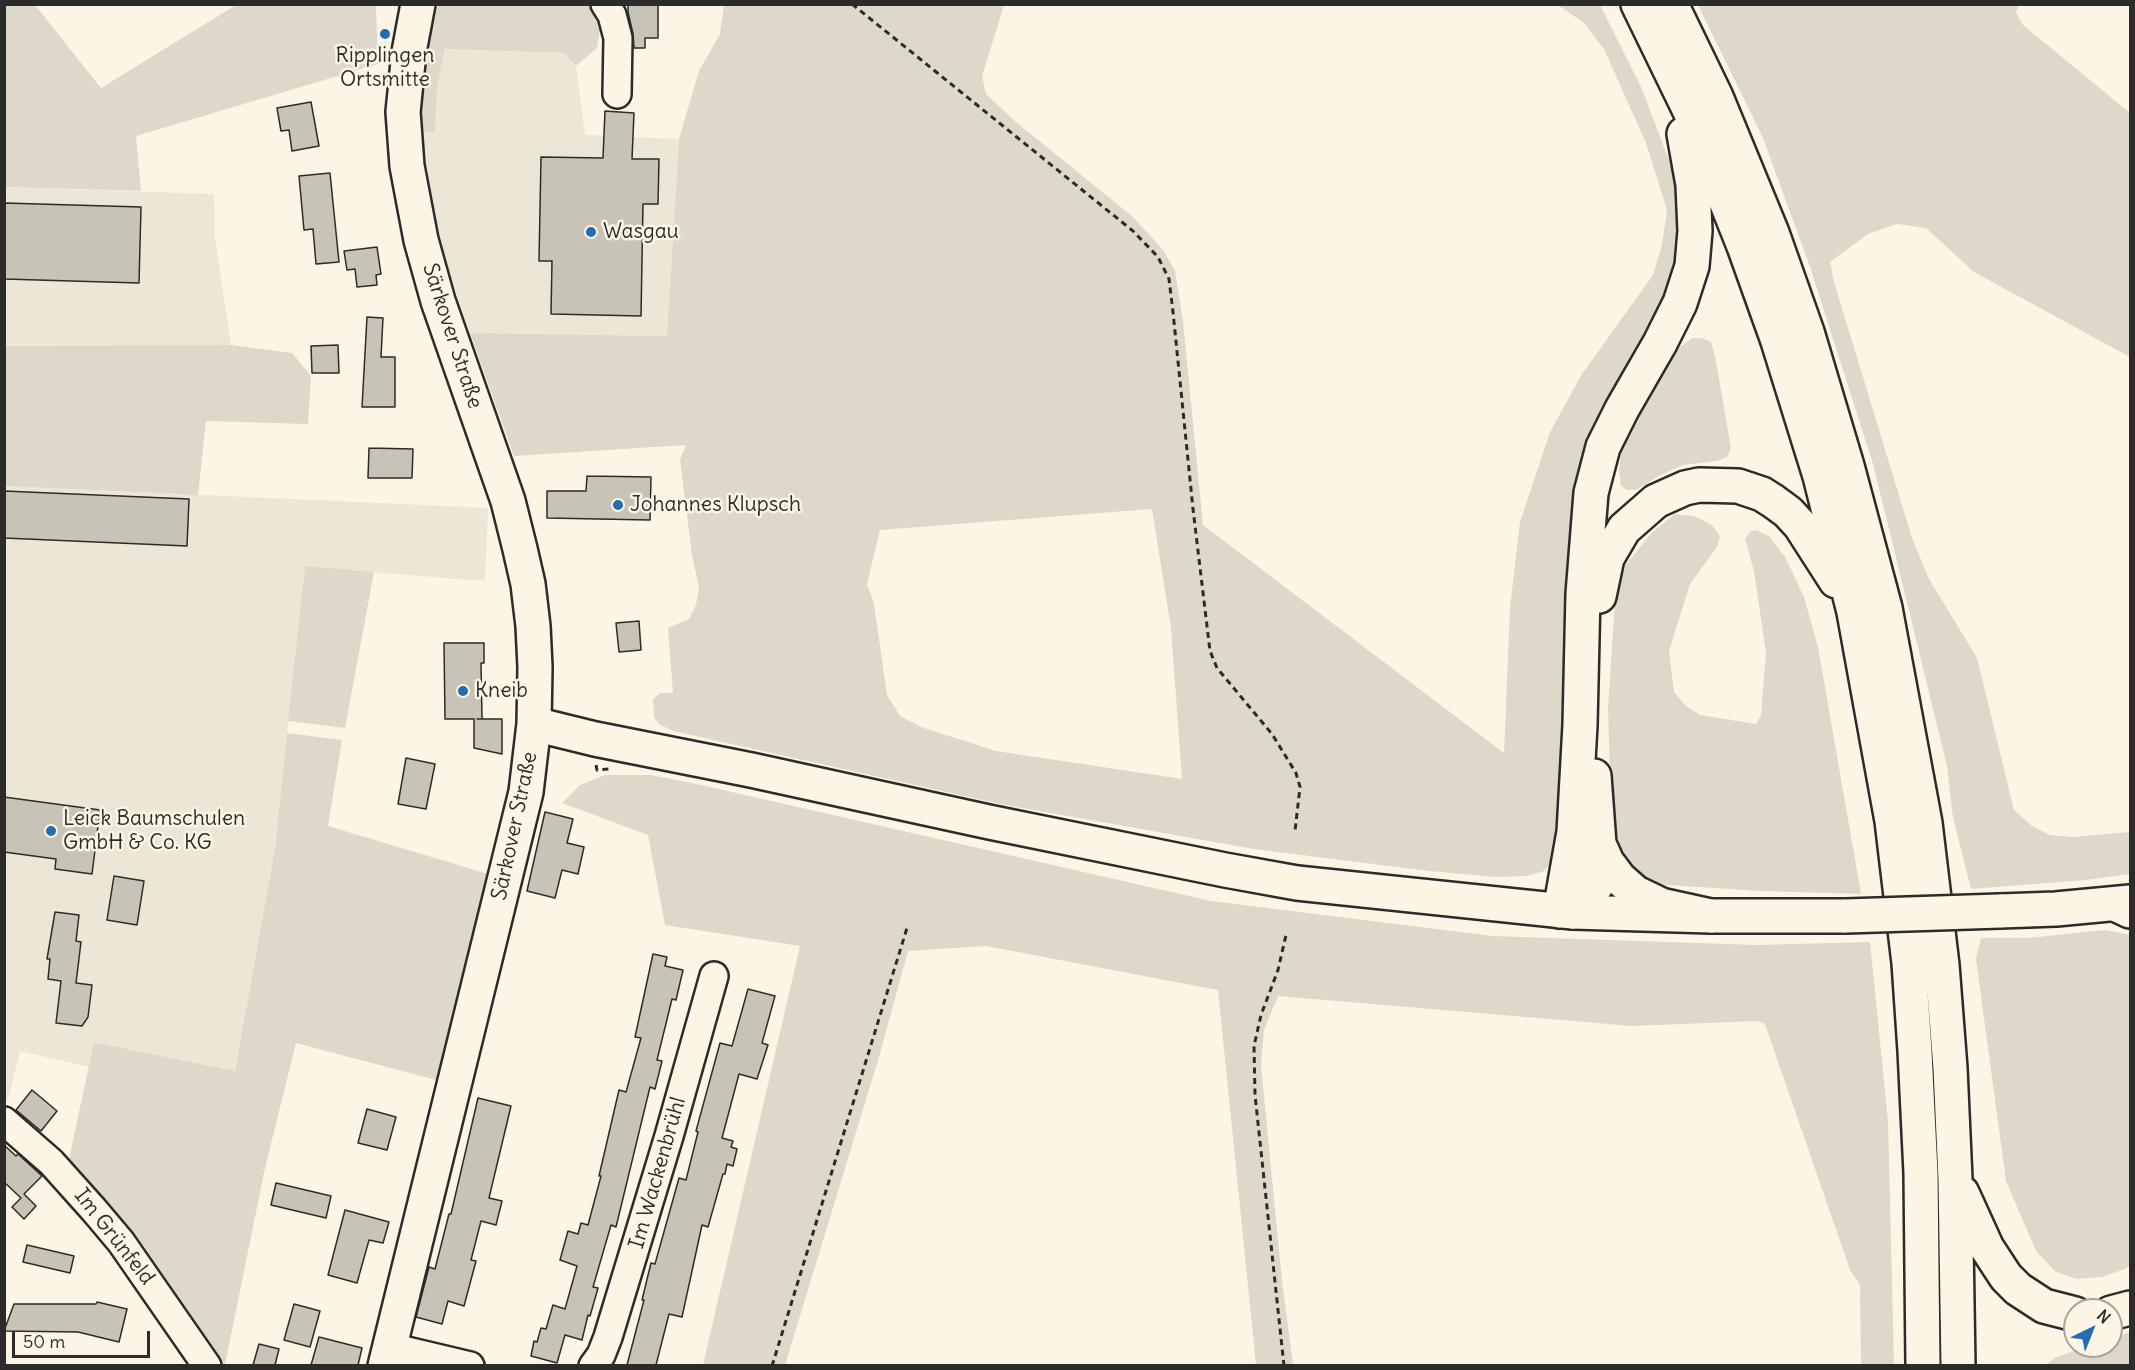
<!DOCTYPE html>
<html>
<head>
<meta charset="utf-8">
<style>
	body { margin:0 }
	#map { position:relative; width:2135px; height:1370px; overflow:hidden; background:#fcf5e5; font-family:Delius,sans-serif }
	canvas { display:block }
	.frame { position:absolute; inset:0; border:6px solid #2b2b2b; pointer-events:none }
	.north { position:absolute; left:2063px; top:1298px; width:60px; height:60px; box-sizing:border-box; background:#fcf5e5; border:2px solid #a8a49b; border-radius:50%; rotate:43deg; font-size:16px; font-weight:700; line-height:24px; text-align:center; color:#2b2b2b }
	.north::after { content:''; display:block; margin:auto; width:21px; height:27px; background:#1f6fb2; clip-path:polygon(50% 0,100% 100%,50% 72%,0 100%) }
	.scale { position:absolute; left:12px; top:1331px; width:138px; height:27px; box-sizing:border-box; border:3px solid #2b2b2b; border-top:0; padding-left:8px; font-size:18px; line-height:21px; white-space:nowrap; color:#2b2b2b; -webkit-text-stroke:4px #fcf5e5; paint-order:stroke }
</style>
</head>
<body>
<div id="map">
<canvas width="2135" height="1370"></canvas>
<div class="frame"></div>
<div class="north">N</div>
<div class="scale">50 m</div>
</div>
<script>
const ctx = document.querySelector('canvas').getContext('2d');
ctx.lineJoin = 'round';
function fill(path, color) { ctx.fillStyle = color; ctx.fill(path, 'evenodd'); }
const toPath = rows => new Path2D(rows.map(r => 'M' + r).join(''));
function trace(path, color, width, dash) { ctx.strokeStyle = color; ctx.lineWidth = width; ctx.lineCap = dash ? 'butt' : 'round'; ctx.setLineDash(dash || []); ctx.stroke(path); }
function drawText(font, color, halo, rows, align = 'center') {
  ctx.font = font + ' Delius,sans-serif'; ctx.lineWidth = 5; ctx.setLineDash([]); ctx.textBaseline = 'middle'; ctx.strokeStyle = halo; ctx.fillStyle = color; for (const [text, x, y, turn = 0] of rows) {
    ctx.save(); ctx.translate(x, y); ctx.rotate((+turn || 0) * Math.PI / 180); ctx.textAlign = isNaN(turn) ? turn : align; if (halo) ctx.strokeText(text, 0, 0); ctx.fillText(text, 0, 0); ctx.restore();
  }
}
fill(toPath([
	[445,49,564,53,576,66,585,135,679,139,667,336,470,333,431,220,421,166,420,132,435,132,437,88],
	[5,187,214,194,215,238,231,345,5,346],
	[5,486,488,508,485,581,305,567,275,848,235,1071,94,1042,89,1067,20,1051,8,1099,5,1097]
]), '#ece6d7');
fill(toPath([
	[373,4,376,7,378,64,136,136,141,191,5,187,5,5,35,5,101,88,236,5],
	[597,4,603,10,597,48,576,66,564,53,445,49,437,88,435,132,420,132,419,100,423,62,438,5],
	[724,5,1004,5,982,76,986,94,1016,122,1133,217,1164,251,1175,271,1183,321,1203,525,1504,753,1510,608,1520,522,1550,432,1582,374,1653,275,1662,245,1667,210,1646,143,1604,49,1584,23,1558,5,1600,5,1642,89,1676,179,1681,217,1680,252,1670,292,1598,418,1580,468,1573,515,1559,846,1553,862,1542,872,1525,876,1497,877,1429,871,1254,849,1000,804,673,731,659,724,654,717,653,699,661,693,673,693,668,628,689,619,696,605,699,587,692,555,680,460,686,445,514,456,470,333,667,336,679,139,699,71,720,34],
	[1152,509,1171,628,1182,779,996,751,921,727,900,716,887,695,874,604,867,584,880,530],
	[1698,5,2019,5,2016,12,2023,25,2130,113,2130,357,1974,272,1926,228,1897,224,1868,234,1830,262,1834,282,1912,538,1929,579,1977,658,2014,810,2032,826,2050,835,2072,837,2130,832,2130,874,2086,880,1971,889,1953,818,1947,766,1873,464,1810,267,1763,138],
	[1693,338,1702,338,1711,342,1715,356,1731,448,1727,457,1716,461,1683,465,1659,476,1636,490,1627,490,1621,486,1619,471,1621,451,1645,401,1670,361,1677,349],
	[231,345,292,353,311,376,308,424,206,421,198,495,5,486,5,346],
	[1675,514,1694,516,1712,525,1720,536,1717,547,1690,584,1669,651,1674,692,1686,706,1700,715,1756,724,1761,715,1766,653,1754,571,1745,539,1750,532,1756,530,1769,536,1785,557,1804,597,1818,647,1861,894,1760,891,1653,884,1633,873,1623,857,1611,810,1608,708,1615,600,1625,566,1652,532],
	[305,566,374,572,345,728,288,721],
	[287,733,342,740,328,826,495,876,440,1081,296,1043,265,1168,225,1365,220,1365,116,1216,69,1159,94,1042,235,1071,275,848],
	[605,775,650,775,688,782,1211,901,1493,936,1756,945,1870,942,1888,1121,1894,1365,1861,1365,1860,1285,1850,1270,1765,1024,1758,1021,1632,1026,1278,996,1264,1030,1261,1065,1282,1281,1293,1365,1256,1365,1218,990,986,946,908,951,879,1057,785,1365,703,1365,800,946,665,925,648,835,562,803,580,785],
	[2105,930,2130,935,2130,1265,2125,1269,2102,1277,2077,1279,2056,1272,2036,1251,2006,1181,1976,959,1981,938,2028,938],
	[2130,1332,2130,1365,2046,1365,2055,1358,2088,1346,2111,1346,2111,1338]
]), '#ded8ca');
const building = toPath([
	[628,4,658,4,658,38,645,38,645,48,634,48,633,34,628,12,628,4],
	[311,102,319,146,292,151,289,130,281,131,277,108,311,102],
	[605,111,634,113,632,159,659,159,658,204,643,204,641,316,551,314,552,261,539,261,541,157,603,158,605,111],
	[330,173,339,262,316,264,313,229,304,230,299,176,330,173],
	[4,203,141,207,139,283,4,279,4,203],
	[377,247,381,274,376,275,377,285,357,287,355,269,347,270,344,251,377,247],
	[367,317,383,318,381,357,395,357,395,407,362,407,367,317],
	[338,345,339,373,312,373,311,346,338,345],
	[369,448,413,449,412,478,368,478,369,448],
	[587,476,651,477,650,520,547,518,547,491,586,491,587,476],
	[4,491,189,499,187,546,4,538,4,491],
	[639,621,641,650,619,652,616,623,639,621],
	[444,643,484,643,484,663,481,663,482,719,477,719,502,719,502,754,474,748,474,719,445,719,444,643],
	[406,758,435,764,426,809,398,804,406,758],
	[4,797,100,810,92,874,55,869,56,859,4,852,4,797],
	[545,812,573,819,567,843,584,847,578,874,562,870,555,898,527,891,545,812],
	[114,876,144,881,137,925,107,920,114,876],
	[55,912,79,915,76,941,81,942,76,983,92,985,88,1017,82,1026,56,1023,61,981,48,979,50,959,47,959,55,912],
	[653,954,667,957,665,966,683,970,676,1000,672,999,657,1060,662,1061,655,1089,650,1087,616,1227,611,1225,593,1287,598,1288,590,1316,588,1315,582,1340,565,1335,557,1363,531,1356,534,1341,537,1342,541,1328,546,1329,553,1305,565,1309,577,1266,560,1260,568,1231,578,1234,581,1223,588,1225,601,1176,599,1176,619,1090,626,1092,641,1038,635,1037,653,954],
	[748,989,775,996,762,1043,768,1045,757,1079,739,1074,722,1138,733,1141,731,1147,737,1149,733,1166,727,1164,725,1174,723,1174,708,1227,702,1225,682,1317,669,1314,656,1365,627,1365,644,1300,642,1300,651,1263,655,1264,679,1178,686,1180,698,1132,696,1131,720,1043,732,1046,748,989],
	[32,1090,57,1111,41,1131,16,1110,32,1090],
	[478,1098,511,1106,489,1198,502,1201,496,1225,481,1221,471,1260,476,1261,464,1306,448,1301,442,1324,416,1317,429,1267,435,1269,449,1214,451,1214,478,1098],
	[367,1109,396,1117,387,1150,358,1143,367,1109],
	[4,1145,16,1156,18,1154,42,1176,24,1194,36,1206,24,1219,12,1207,21,1198,4,1182,4,1145],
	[276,1183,331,1196,326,1218,271,1205,276,1183],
	[345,1210,389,1222,383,1243,369,1240,357,1283,328,1275,345,1210],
	[27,1245,74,1256,70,1273,23,1262,27,1245],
	[97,1302,127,1309,119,1342,78,1332,4,1331,14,1304,96,1304,97,1302],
	[294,1304,320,1311,310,1347,284,1340,294,1304],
	[319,1337,362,1348,358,1365,311,1365,319,1337],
	[259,1344,279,1349,275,1365,253,1365,259,1344]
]);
fill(building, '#c8c3b7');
trace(building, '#2b2b2b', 1.5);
const minor = toPath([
	[605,4,612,15,618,38,617,94],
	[4,1121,51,1162,94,1210,121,1242,207,1366],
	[390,1347,470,1366],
	[593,1366,601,1355,608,1337,669,1136,714,976]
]);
const major = toPath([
	[534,724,595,739,751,770,989,822,1225,870,1297,883,1573,912,1711,916,1846,916],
	[2000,911,2056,909,2130,902],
	[385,1366,526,792,534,724,535,667,533,626,528,584,520,549,508,501,438,301,421,240,407,166,403,112,409,52,418,4]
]);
const highway = toPath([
	[1638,4,1690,111,1744,246,1778,341,1820,476,1854,612,1892,821,1909,963,1915,1051,1921,1173,1923,1366],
	[1671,4,1716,97,1772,233,1807,332,1847,466,1885,608,1925,823,1942,965,1950,1068,1955,1179,1958,1366],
	[1599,596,1607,558,1624,529,1656,501,1685,488,1699,485,1738,486,1762,494,1773,501,1788,512,1800,525,1836,581],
	[1599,844,1607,862,1619,878,1636,893,1661,905,1711,916],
	[2115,904,2130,911],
	[1560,911,1574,832,1580,725,1583,594,1591,493,1603,447,1622,409,1660,343,1680,303,1692,266,1695,231,1693,185,1684,134],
	[1573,912,1585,902,1597,884,1599,844,1594,776],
	[1962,1193,1987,1248,2006,1277,2018,1289,2044,1306,2075,1314],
	[2111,1313,2130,1308]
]);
trace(minor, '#2b2b2b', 32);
trace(major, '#2b2b2b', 38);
trace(highway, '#2b2b2b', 38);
trace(toPath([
	[852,4,1133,231,1158,257,1169,279,1173,312,1193,509,1210,651,1217,668,1272,734,1296,773,1300,787,1295,831],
	[596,765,597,770,609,769],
	[772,1366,907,928],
	[1284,1366,1255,1095,1254,1046,1261,1015,1278,970,1286,935]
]), '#2b2b2b', 3, [6, 4.5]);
trace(minor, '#fcf5e5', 27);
trace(major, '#fcf5e5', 33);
trace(highway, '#fcf5e5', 33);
const majorBridge = toPath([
	[1846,916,2000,911]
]);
trace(majorBridge, '#2b2b2b', 38, []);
trace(majorBridge, '#fcf5e5', 33);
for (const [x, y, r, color] of [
	[385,34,6,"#1f6fb2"],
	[591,232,6,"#1f6fb2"],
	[618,505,6,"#1f6fb2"],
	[463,691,6,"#1f6fb2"],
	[51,831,6,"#1f6fb2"]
]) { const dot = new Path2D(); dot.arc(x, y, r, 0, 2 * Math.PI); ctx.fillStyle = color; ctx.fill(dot); trace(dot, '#fcf5e5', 2); }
drawText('21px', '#2b2b2b', '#fcf5e5', [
	["Ripplingen",385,56,"center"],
	["Ortsmitte",385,80,"center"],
	["Wasgau",603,232],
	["Johannes Klupsch",630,505],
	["Kneib",475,691],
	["Leick Baumschulen",63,819],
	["GmbH & Co. KG",63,843]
], 'left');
drawText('21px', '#2b2b2b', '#fcf5e5', [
	["Särkover Straße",452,336,72],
	["Särkover Straße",515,826,-78],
	["Im Wackenbrühl",658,1173,-74],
	["Im Grünfeld",114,1237,52]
]);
</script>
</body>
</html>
